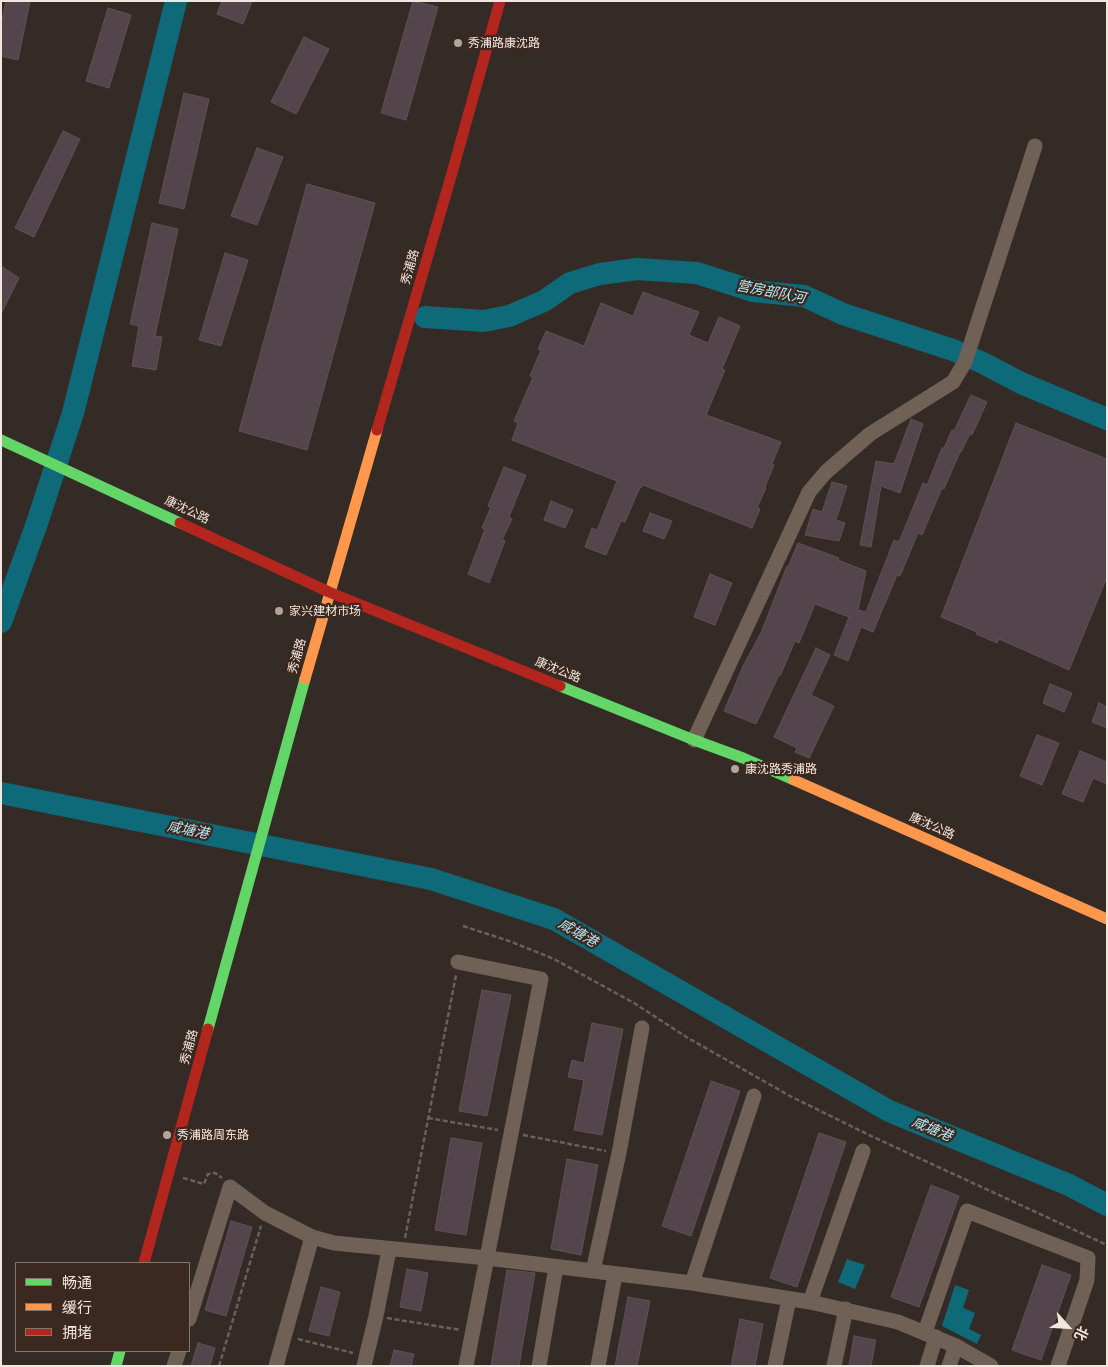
<!DOCTYPE html>
<html>
<head>
<meta charset="utf-8">
<style>
	body { margin:0 }
	#map { position:relative; width:1108px; height:1367px; overflow:hidden; background:#352b26; font-family:"Asap Condensed","Noto Sans SC",sans-serif }
	canvas { display:block }
	.frame { position:absolute; inset:0; border:2px solid #f2e6e0; pointer-events:none }
	.legend { position:absolute; left:15px; top:1262px; width:175px; height:90px; box-sizing:border-box; background:#3b2920; border:1px solid #84756d; margin:0; padding:6px 9px; list-style:none; font-size:15px; color:#f2e6e0 }
	.legend li { display:flex; align-items:center; gap:10px; height:25px }
	.legend b { width:25px; border:1px solid #84756d }
	.north { position:absolute; left:1043px; top:1302px; width:50px; height:50px; -webkit-text-stroke:4px #3b2920; paint-order:stroke; rotate:116deg; font-size:14px; font-weight:700; line-height:20px; text-align:center; color:#f2e6e0 }
	.north::after { content:''; display:block; margin:auto; width:18px; height:22px; background:#f2e6e0; clip-path:polygon(50% 0,100% 100%,50% 72%,0 100%) }
</style>
</head>
<body>
<div id="map">
<canvas width="1108" height="1367"></canvas>
<div class="frame"></div>
<ul class="legend">
<li><b style="height:6px;background:#63d668"></b>畅通</li>
<li><b style="height:6px;background:#ff974d"></b>缓行</li>
<li><b style="height:6px;background:#b3261e"></b>拥堵</li>
</ul>
<div class="north">北</div>
</div>
<script>
const ctx = document.querySelector('canvas').getContext('2d');
ctx.lineJoin = 'round';
function fill(path, color) { ctx.fillStyle = color; ctx.fill(path, 'evenodd'); }
const toPath = rows => new Path2D(rows.map(r => 'M' + r).join(''));
function trace(path, color, width, dash) { ctx.strokeStyle = color; ctx.lineWidth = width; ctx.lineCap = dash ? 'butt' : 'round'; ctx.setLineDash(dash || []); ctx.stroke(path); }
function drawText(font, color, halo, rows, align = 'center') {
  ctx.font = font + ' "Asap Condensed","Noto Sans SC",sans-serif'; ctx.lineWidth = 4.5; ctx.setLineDash([]); ctx.textBaseline = 'middle'; ctx.strokeStyle = halo; ctx.fillStyle = color; for (const [text, x, y, turn = 0] of rows) {
    ctx.save(); ctx.translate(x, y); ctx.rotate((+turn || 0) * Math.PI / 180); ctx.textAlign = isNaN(turn) ? turn : align; if (halo) ctx.strokeText(text, 0, 0); ctx.fillText(text, 0, 0); ctx.restore();
  }
}
fill(toPath([
	[847,1259,865,1265,855,1289,838,1282],
	[955,1285,969,1290,963,1308,975,1313,969,1329,981,1335,977,1344,942,1326]
]), '#0e6978');
trace(toPath([
	[425,317,484,321,509,316,544,301,570,283,600,274,637,269,697,273,753,291,804,296,843,314,953,350,983,363,1021,383,1107,419],
	[1,622,36,526,73,413,176,1],
	[1,793,431,879,554,919,889,1111,1069,1185,1107,1205]
]), '#0e6978', 22);
const building = toPath([
	[6,1,30,1,18,60,1,56,1,24,6,1],
	[222,1,252,1,243,24,217,14,222,1],
	[413,1,438,7,406,120,381,113,413,1],
	[108,8,131,15,109,88,86,81,108,8],
	[304,37,329,49,296,114,271,102,304,37],
	[184,93,209,99,184,209,159,203,184,93],
	[63,131,80,139,34,237,15,228,63,131],
	[257,148,283,157,257,225,231,216,257,148],
	[307,184,375,203,307,450,239,431,307,184],
	[152,223,178,229,155,336,162,337,156,370,132,366,139,326,130,324,152,223],
	[225,253,248,260,221,346,199,340,225,253],
	[1,266,19,278,1,314,1,266],
	[643,292,699,312,689,335,708,343,719,317,740,326,722,369,725,370,706,415,781,442,772,464,774,465,765,487,766,488,757,508,760,509,752,528,643,485,641,488,640,487,625,522,621,521,606,555,585,547,592,528,597,530,617,481,512,440,518,423,514,421,533,377,530,376,541,350,538,349,546,331,584,346,601,303,633,316,643,292],
	[971,395,987,402,972,435,970,434,961,452,960,452,944,489,942,488,922,535,918,533,900,576,897,575,873,632,861,627,848,661,834,655,849,617,815,604,799,643,795,641,780,676,779,675,756,724,724,711,744,664,761,633,787,566,788,567,798,543,839,558,838,560,866,571,858,610,866,612,894,540,899,542,923,483,927,485,942,448,944,448,952,430,954,431,971,395],
	[911,419,923,424,900,493,881,486,871,547,860,545,876,461,894,464,911,419],
	[1016,423,1107,459,1107,577,1069,670,999,639,997,643,976,634,977,632,941,617,1016,423],
	[504,467,526,475,509,517,512,519,502,540,505,541,489,583,468,574,485,529,482,528,491,507,488,506,504,467],
	[832,482,847,486,836,520,845,523,839,541,805,535,813,509,822,512,832,482],
	[551,501,573,510,565,528,544,520,551,501],
	[650,513,672,521,664,539,643,531,650,513],
	[710,574,732,583,715,625,694,617,710,574],
	[816,648,830,655,811,695,834,706,809,758,795,752,797,748,774,737,816,648],
	[1050,684,1072,693,1064,712,1043,703,1050,684],
	[1099,703,1107,707,1107,728,1092,722,1099,703],
	[1037,735,1059,743,1042,785,1020,776,1037,735],
	[1080,751,1107,762,1107,784,1093,778,1083,802,1062,794,1080,751],
	[482,990,511,995,487,1116,459,1111,482,990],
	[592,1023,623,1029,602,1135,574,1130,584,1080,568,1077,572,1060,584,1063,592,1023],
	[711,1081,740,1091,691,1236,662,1226,711,1081],
	[819,1133,846,1142,797,1287,770,1278,819,1133],
	[451,1138,482,1143,466,1235,435,1230,451,1138],
	[567,1159,598,1165,581,1255,551,1249,567,1159],
	[931,1185,959,1196,919,1307,891,1297,931,1185],
	[231,1221,252,1227,226,1316,205,1310,231,1221],
	[1042,1265,1071,1275,1041,1360,1012,1350,1042,1265],
	[407,1269,428,1273,421,1311,400,1307,407,1269],
	[507,1270,535,1273,519,1366,491,1366,507,1270],
	[321,1287,340,1292,329,1336,309,1331,321,1287],
	[628,1297,650,1301,637,1366,615,1366,628,1297],
	[740,1319,763,1324,755,1366,731,1366,740,1319],
	[854,1336,876,1340,871,1366,849,1366,854,1336],
	[198,1343,215,1348,210,1366,191,1366,198,1343],
	[394,1350,414,1354,411,1366,390,1366,394,1350]
]);
fill(building, '#54454c');
trace(building, '#5b5354', 1);
trace(toPath([
	[463,926,509,941,554,959,634,1003,688,1038,790,1096,869,1135,1107,1245],
	[428,1118,498,1130],
	[523,1135,606,1151],
	[183,1178,204,1184,208,1174,215,1173,222,1178],
	[405,1238,456,975],
	[387,1318,461,1330],
	[298,1339,353,1353],
	[219,1366,261,1226]
]), '#6b6058', 2.5, [5, 2.5]);
trace(toPath([
	[694,740,809,492,826,472,870,434,953,382,965,362,1035,146],
	[458,962,541,979,466,1366],
	[593,1271,619,1153,642,1028],
	[692,1283,754,1096],
	[810,1302,863,1151],
	[189,1319,230,1187,265,1213,312,1237,334,1243,487,1258,692,1283,810,1302,898,1322,956,1346,991,1366],
	[925,1332,967,1211,1088,1258,1087,1280,1058,1366],
	[174,1366,179,1351],
	[276,1366,312,1237],
	[364,1366,376,1316,389,1250],
	[539,1366,556,1267],
	[598,1366,615,1275],
	[775,1366,789,1299],
	[834,1366,846,1309],
	[927,1366,936,1337],
	[949,1366,956,1346]
]), '#6f6156', 15);
trace(toPath([
	[1,440,180,523],
	[560,686,694,740,743,758,794,780],
	[208,1029,305,679],
	[116,1366,120,1351]
]), '#63d668', 11);
trace(toPath([
	[305,679,377,430],
	[794,780,1107,919]
]), '#ff974d', 11);
trace(toPath([
	[377,430,452,173,500,1],
	[180,523,329,592,560,686],
	[144,1263,208,1029]
]), '#b3261e', 11);
for (const [x, y, r, color] of [
	[458,43,5,"#b0a59f"],
	[279,611,5,"#b0a59f"],
	[735,769,5,"#b0a59f"],
	[167,1135,5,"#b0a59f"]
]) { const dot = new Path2D(); dot.arc(x, y, r, 0, 2 * Math.PI); ctx.fillStyle = color; ctx.fill(dot); trace(dot, '#3b2920', 2); }
drawText('12px', '#f2e6e0', '#3b2920', [
	["秀浦路康沈路",468,43],
	["家兴建材市场",289,611],
	["康沈路秀浦路",745,769],
	["秀浦路周东路",177,1135]
], 'left');
drawText('12px', '#f2e6e0', '#3b2920', [
	["秀浦路",410,267,-74],
	["康沈公路",187,510,25],
	["秀浦路",297,656,-74],
	["康沈公路",558,670,22],
	["康沈公路",932,826,24],
	["秀浦路",189,1047,-75]
]);
drawText('italic 14px', '#b5e8f4', '#3b2920', [
	["营房部队河",771,292,11],
	["咸塘港",188,830,11],
	["咸塘港",578,933,30],
	["咸塘港",932,1129,22]
]);
</script>
</body>
</html>
